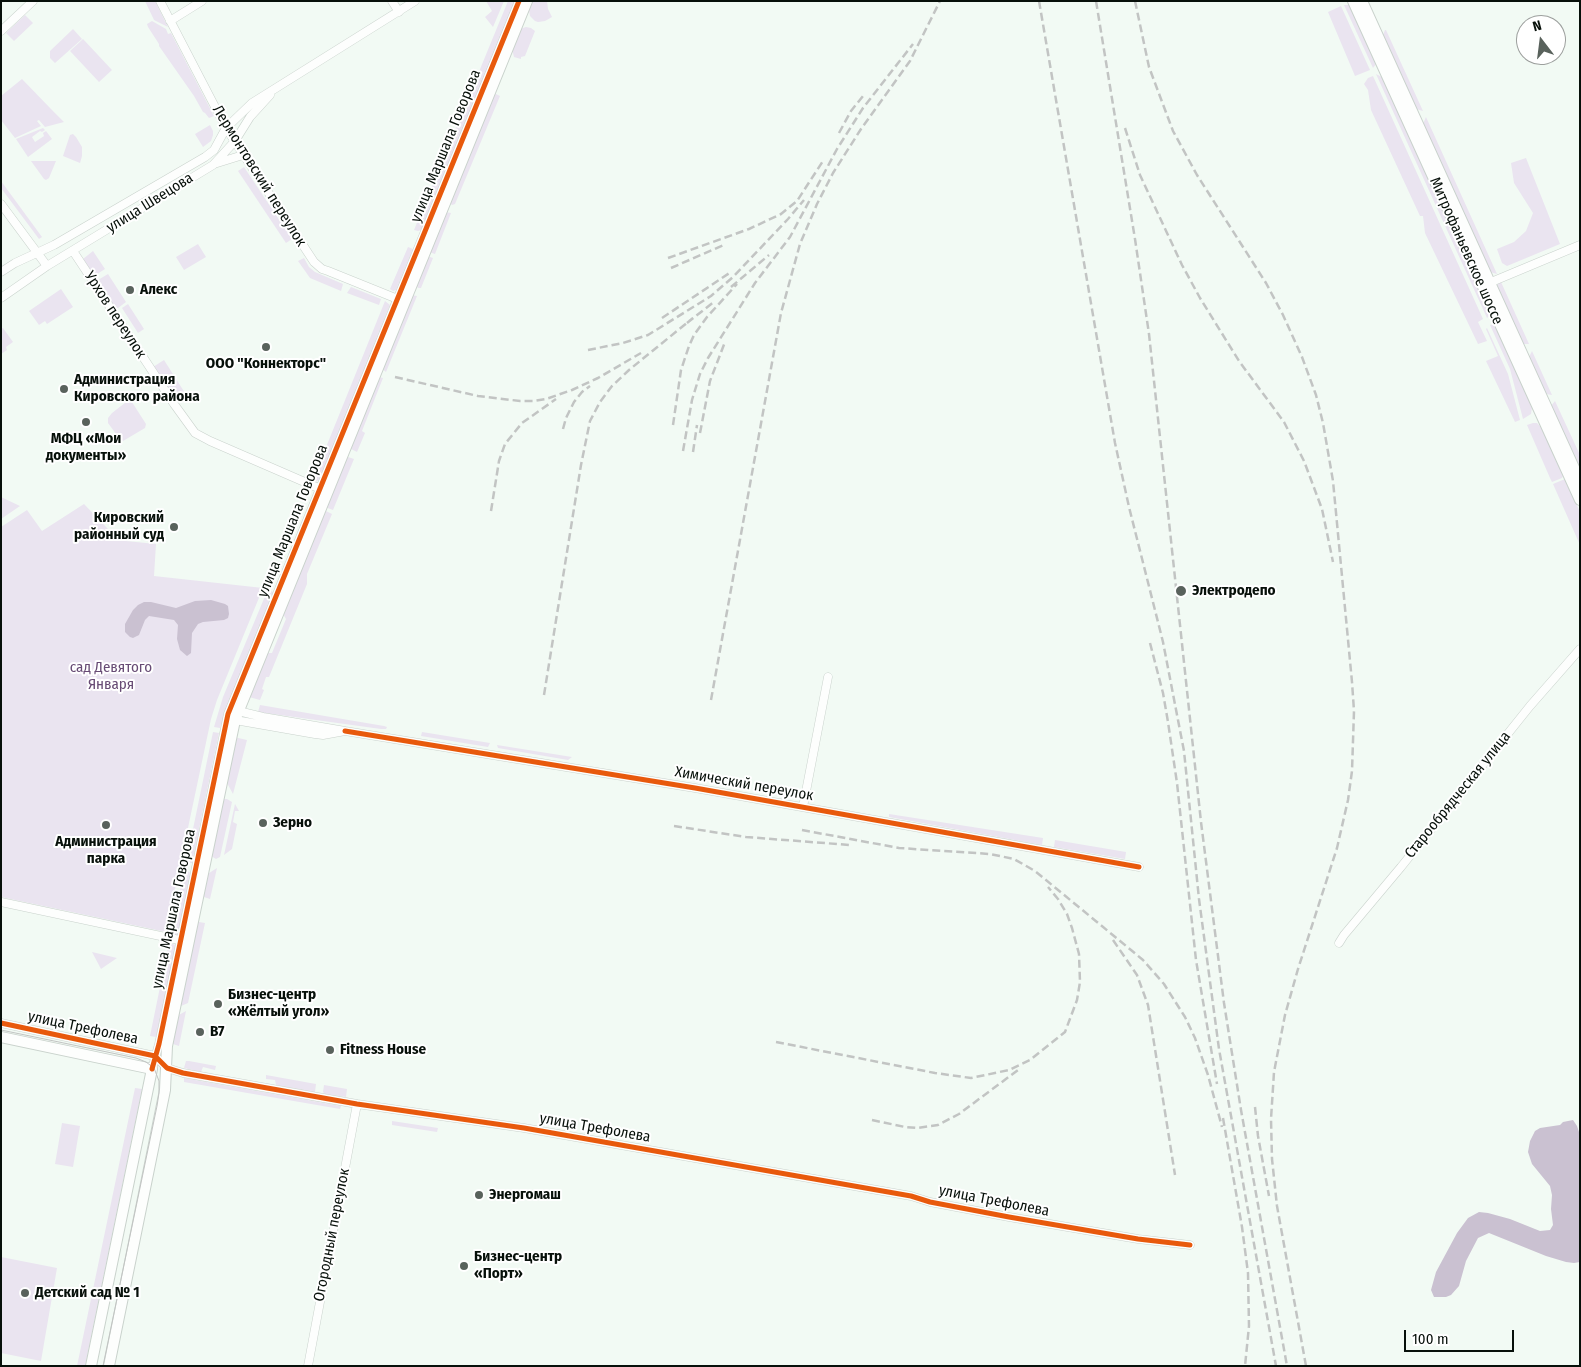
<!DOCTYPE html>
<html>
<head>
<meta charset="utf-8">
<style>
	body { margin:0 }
	#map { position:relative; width:1581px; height:1367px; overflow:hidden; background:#f2faf4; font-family:"Fira Sans Condensed",sans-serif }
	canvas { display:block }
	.frame { position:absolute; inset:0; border:2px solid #07100a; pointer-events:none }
	.north { position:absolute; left:1516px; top:15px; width:50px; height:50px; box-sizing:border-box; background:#fff; border:1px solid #9c9f9d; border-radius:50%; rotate:345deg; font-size:14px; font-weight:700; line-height:20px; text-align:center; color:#07100a }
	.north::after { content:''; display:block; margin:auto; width:18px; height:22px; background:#59625c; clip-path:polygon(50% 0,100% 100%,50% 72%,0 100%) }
	.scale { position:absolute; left:1404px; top:1330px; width:110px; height:22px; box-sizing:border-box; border:2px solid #07100a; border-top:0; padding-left:6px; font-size:15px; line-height:18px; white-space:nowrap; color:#07100a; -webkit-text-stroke:4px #fff; paint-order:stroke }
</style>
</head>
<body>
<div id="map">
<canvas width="1581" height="1367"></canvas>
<div class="frame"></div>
<div class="north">N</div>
<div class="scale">100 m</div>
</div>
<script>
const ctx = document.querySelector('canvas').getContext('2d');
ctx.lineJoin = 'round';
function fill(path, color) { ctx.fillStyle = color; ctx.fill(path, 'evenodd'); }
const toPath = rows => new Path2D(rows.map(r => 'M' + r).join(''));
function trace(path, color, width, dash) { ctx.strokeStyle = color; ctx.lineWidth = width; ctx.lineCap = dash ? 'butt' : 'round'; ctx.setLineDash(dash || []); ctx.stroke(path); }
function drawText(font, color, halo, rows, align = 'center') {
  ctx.font = font + ' "Fira Sans Condensed",sans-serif'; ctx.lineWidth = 4; ctx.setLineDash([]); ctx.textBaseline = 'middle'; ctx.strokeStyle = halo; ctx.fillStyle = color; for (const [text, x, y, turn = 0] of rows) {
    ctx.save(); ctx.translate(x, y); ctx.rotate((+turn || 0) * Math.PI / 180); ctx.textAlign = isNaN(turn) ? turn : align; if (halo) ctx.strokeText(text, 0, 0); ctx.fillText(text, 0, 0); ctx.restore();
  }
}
fill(toPath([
	[145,1,155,1,168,27,154,20],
	[486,1,504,1,493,27,485,17,492,11],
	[508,1,515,1,421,230,418,231,414,230],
	[531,1,547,1,548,9,552,17,545,21,538,22,535,21,530,16,529,10],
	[1344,5,1349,5,1376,64,1373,68],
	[1341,6,1370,70,1355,76,1328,12],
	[25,15,33,23,14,41,6,33],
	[152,21,166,29,168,34,171,33,214,116,209,118,205,113,203,112,194,96,159,46,159,44,148,27,147,24],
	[526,27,531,28,535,31,525,56,521,57,521,59,514,57,512,49,520,29],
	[73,29,82,39,55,63,50,58,50,51],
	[1385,30,1386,30,1423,111,1416,109,1383,35],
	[83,39,112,70,99,82,70,51],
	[1376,74,1382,77,1488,310,1490,315,1487,318],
	[1373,76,1483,319,1478,322,1487,341,1478,344,1425,233,1423,216,1420,216,1371,110,1368,90,1364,84,1368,78],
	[22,79,51,109,64,122,45,127,39,120,37,121,41,126,15,138,1,120,1,96],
	[496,94,500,96,455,204,452,205,449,203,493,95],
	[1426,117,1497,274,1490,272,1423,124],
	[210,125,213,131,213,135,211,141,203,147,195,134],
	[43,128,45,130,42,132,40,131,32,137,35,142,44,136,43,133,46,131,52,139,28,157,16,139],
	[70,135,73,134,76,137,82,147,82,156,80,163,63,156],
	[1526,158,1560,244,1507,266,1502,263,1497,249,1514,242,1526,231,1533,213,1514,183,1511,163],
	[31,161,56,161,49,178,46,180,44,179],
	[244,167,292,239,286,243,238,171],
	[1,181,42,237,39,239,1,188],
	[445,212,451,213,435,254,429,252],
	[198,244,206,257,184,270,176,257],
	[408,247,413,249,396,290,393,291,390,289],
	[93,251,105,269,94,276,83,259],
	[427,256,433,258,421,288,418,288,416,285],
	[304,258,309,267,315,272,343,284,341,291,310,278,298,261],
	[108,274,126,302,118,308,115,308,98,283,98,280],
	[1501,282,1529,344,1523,344,1497,288,1497,285],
	[351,287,381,299,379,305,347,293],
	[61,289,73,307,47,324,45,321,39,325,29,311],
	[411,295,417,296,386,372,381,368],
	[385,301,390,305,320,478,316,482,312,482],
	[128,304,144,329,138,333,122,308],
	[1494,324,1532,407,1531,414,1523,419,1510,369,1490,325],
	[3,328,13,342,6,347,7,350,1,354,1,329],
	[1487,328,1508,374,1520,420,1515,422,1486,361,1498,356,1486,329],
	[1532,351,1552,395,1546,394,1529,357],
	[164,360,185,393,175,400,153,367],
	[378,377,383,378,362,431,365,433,357,452,349,448],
	[130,399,146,424,145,428,123,441,119,438,108,423,108,418,112,413],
	[1555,401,1580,455,1580,468,1551,406],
	[1533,423,1537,423,1542,428,1563,476,1562,478,1552,482,1550,478,1527,425],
	[345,456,354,459,333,510,325,507],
	[1565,479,1580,512,1580,545,1553,484],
	[1,497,20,506,1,519],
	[84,504,108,529,126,541,156,544,154,576,263,588,217,700,211,719,166,932,1,897,1,527,27,510,42,531],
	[324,510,332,514,307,574,307,584,269,677,266,677,262,689,264,690,260,700,249,697,265,653,272,653,286,619,282,612],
	[268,589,273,592,230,699,220,728,214,727,223,697],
	[260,705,384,726,387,727,386,729,381,729,258,712],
	[213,732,219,733,192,863,186,863],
	[422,732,490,743,488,747,421,736],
	[234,737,247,740,233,794,227,783],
	[497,745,572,757,568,760,498,748],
	[224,799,227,799,232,802,220,857,216,859,211,856,222,801],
	[235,804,239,811,235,811,233,822,237,824,232,849,224,855],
	[889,814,1043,838,1042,845,889,817],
	[1055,840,1126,852,1125,859,1054,847],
	[217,868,210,899,204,897,202,895,206,875],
	[184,870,188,871,190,873,178,935,176,936,171,935],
	[199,922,205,923,188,1003,181,1006,179,1004,196,923],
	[169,943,176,945,156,1037,150,1036],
	[92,952,117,958,101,969],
	[186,1011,179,1046,173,1044,177,1016],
	[186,1061,189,1061,216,1066,215,1070,203,1067,201,1072,184,1068],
	[266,1075,316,1084,315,1092,276,1085,275,1080,266,1079],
	[184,1078,341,1106,340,1109,184,1082],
	[324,1085,347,1089,346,1097,325,1094,323,1092],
	[135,1088,142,1089,85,1366,77,1366],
	[392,1121,438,1128,437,1132,392,1125],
	[62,1123,80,1126,73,1167,55,1164],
	[1,1257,57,1268,41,1361,1,1353]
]), '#eae4f0');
fill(toPath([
	[211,600,225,604,228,606,229,614,228,618,224,620,203,622,198,624,192,633,191,653,187,656,180,650,177,639,178,625,174,620,149,616,145,620,139,635,133,638,130,637,125,632,125,624,133,610,138,605,144,602,151,602,176,608,195,601],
	[1573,1120,1577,1126,1580,1135,1580,1262,1574,1263,1566,1262,1546,1256,1489,1233,1478,1238,1466,1261,1459,1286,1451,1295,1446,1297,1434,1297,1431,1290,1436,1272,1457,1233,1468,1218,1479,1212,1488,1213,1510,1219,1540,1231,1550,1230,1553,1225,1551,1209,1552,1195,1550,1186,1532,1164,1528,1152,1530,1141,1535,1131,1540,1128,1560,1125,1563,1122]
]), '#cac1d1');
const minor = toPath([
	[160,1,226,128,314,262,322,269,328,271,400,300],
	[392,1,399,12],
	[170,21,202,1],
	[1,31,33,1],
	[214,164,243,155],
	[1,204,47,266],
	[73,251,174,404,195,433,210,441,323,490],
	[1,272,15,263,54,245,205,157,214,150,226,128,252,103,415,1],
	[1489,283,1580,245],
	[1,298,47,266,213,165,235,141,250,117,270,95],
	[238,711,263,717,345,731,323,735,315,734,235,720,228,714,238,711],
	[345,731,695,788,1139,867],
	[803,807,828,677],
	[1,902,184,941],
	[1339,943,1344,935,1401,867,1530,706,1580,649],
	[1,1023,155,1056,167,1068,183,1073,357,1104,524,1128,911,1196,930,1202,1009,1217,1138,1239,1190,1245],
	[152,1069,159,1044,228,714,519,1],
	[308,1366,357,1104]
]);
const major = toPath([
	[1353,1,1580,500],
	[1362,1,1580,481],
	[1,1037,152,1069,91,1366],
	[109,1366,165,1090,167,1046,235,720,527,1]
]);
trace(minor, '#c9d2cc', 9);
trace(major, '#c9d2cc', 12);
trace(minor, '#fdfefd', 8);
trace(major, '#fdfefd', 10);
trace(toPath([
	[1,1030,136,1058,146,1062,154,1068,159,1081,159,1093,157,1106,103,1366]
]), '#c2c4c3', 1);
trace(toPath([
	[1039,1,1115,443,1129,507,1163,642,1178,720,1184,751,1199,899,1219,1049,1276,1366],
	[1096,1,1135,239,1149,334,1201,822,1224,1003,1241,1110,1287,1366],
	[1135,1,1149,67,1173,131,1197,175,1266,283,1283,315,1302,357,1316,395,1323,423,1333,481,1352,682,1354,711,1352,771,1348,800,1337,848,1298,969,1285,1015,1274,1072,1271,1119,1272,1159,1277,1206,1306,1366],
	[1125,128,1140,175,1182,265,1200,298,1239,361,1284,422,1304,461,1322,509,1333,562],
	[839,133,851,111,863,96],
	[668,258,749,229,781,214,797,201,823,161],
	[671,268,726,244],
	[731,287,769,255],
	[662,318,731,272],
	[687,323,715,301],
	[588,350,623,343,648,335,711,296,733,277,788,219,804,200],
	[395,377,478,396,520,401,533,401,546,399,572,390,598,378,641,353],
	[673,425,681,370,689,346,694,335,707,317,737,284],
	[563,429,566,418,574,402,582,392,590,386],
	[700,433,710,381,725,342],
	[683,451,692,400,700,374,708,358,755,283,790,237,837,149,863,108,913,44],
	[693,452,697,425],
	[491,511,499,461,505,444,522,423,556,399],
	[1150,643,1163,693,1168,722,1177,783,1196,960,1217,1084],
	[544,695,581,465,590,421,600,402,612,386,629,370,693,318],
	[711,700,781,313,800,244,817,204,833,173,861,129,910,61,940,1],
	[674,826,746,837,850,845],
	[802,830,899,848,990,854,1014,859,1035,871,1131,950,1143,960,1164,984,1185,1017,1195,1038,1208,1075,1222,1127],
	[1113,940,1137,975,1148,1005,1175,1175],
	[776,1042,935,1073,971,1078,1009,1070,1030,1060,1065,1032,1077,1000,1080,982,1079,954,1072,928,1067,914,1058,899,1048,887],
	[1255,1107,1258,1136,1269,1196],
	[1223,1118,1242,1227,1248,1273,1249,1326,1245,1366],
	[872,1120,905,1127,917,1128,938,1125,959,1114,1018,1070]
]), '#c2c4c3', 2.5, [8, 4]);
trace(toPath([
	[345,731,695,788,1139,867],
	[1,1023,155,1056,167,1068,183,1073,357,1104,524,1128,911,1196,930,1202,1009,1217,1138,1239,1190,1245],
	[152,1069,159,1044,228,714,519,1]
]), '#e8590c', 5);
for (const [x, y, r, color] of [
	[130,290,5,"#59625c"],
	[266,347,5,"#59625c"],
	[64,389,5,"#59625c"],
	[86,422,5,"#59625c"],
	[174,527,5,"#59625c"],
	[1181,591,6,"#59625c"],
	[263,823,5,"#59625c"],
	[106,825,5,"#59625c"],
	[218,1004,5,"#59625c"],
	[200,1032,5,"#59625c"],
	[330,1050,5,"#59625c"],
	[479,1195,5,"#59625c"],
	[464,1266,5,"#59625c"],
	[25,1293,5,"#59625c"]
]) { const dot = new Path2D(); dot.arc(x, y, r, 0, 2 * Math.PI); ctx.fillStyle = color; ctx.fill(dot); trace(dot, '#fff', 2); }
drawText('15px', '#07100a', '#fff', [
	["улица Маршала Говорова",446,146,-68],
	["Лермонтовский переулок",259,176,58],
	["улица Швецова",150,203,-32],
	["Митрофаньевское шоссе",1466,251,66],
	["Урхов переулок",115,315,57],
	["улица Маршала Говорова",293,521,-68],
	["Химический переулок",744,784,10],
	["Старообрядческая улица",1458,795,-51],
	["улица Маршала Говорова",174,909,-78],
	["улица Трефолева",83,1028,12],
	["улица Трефолева",595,1128,10],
	["улица Трефолева",994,1201,11],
	["Огородный переулок",332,1235,-79]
]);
drawText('bold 15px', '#07100a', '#fff', [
	["Алекс",140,290],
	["ООО \"Коннекторс\"",266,364,"center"],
	["Администрация",74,380],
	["Кировского района",74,397],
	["МФЦ «Мои",86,439,"center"],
	["документы»",86,456,"center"],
	["Кировский",164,518,"right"],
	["районный суд",164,535,"right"],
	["Электродепо",1192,591],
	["Зерно",273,823],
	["Администрация",106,842,"center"],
	["парка",106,859,"center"],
	["Бизнес-центр",228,995],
	["«Жёлтый угол»",228,1012],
	["В7",210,1032],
	["Fitness House",340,1050],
	["Энергомаш",489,1195],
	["Бизнес-центр",474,1257],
	["«Порт»",474,1274],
	["Детский сад № 1",35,1293]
], 'left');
drawText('15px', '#674b74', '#fff', [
	["сад Девятого",111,668],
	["Января",111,685]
]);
</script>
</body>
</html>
